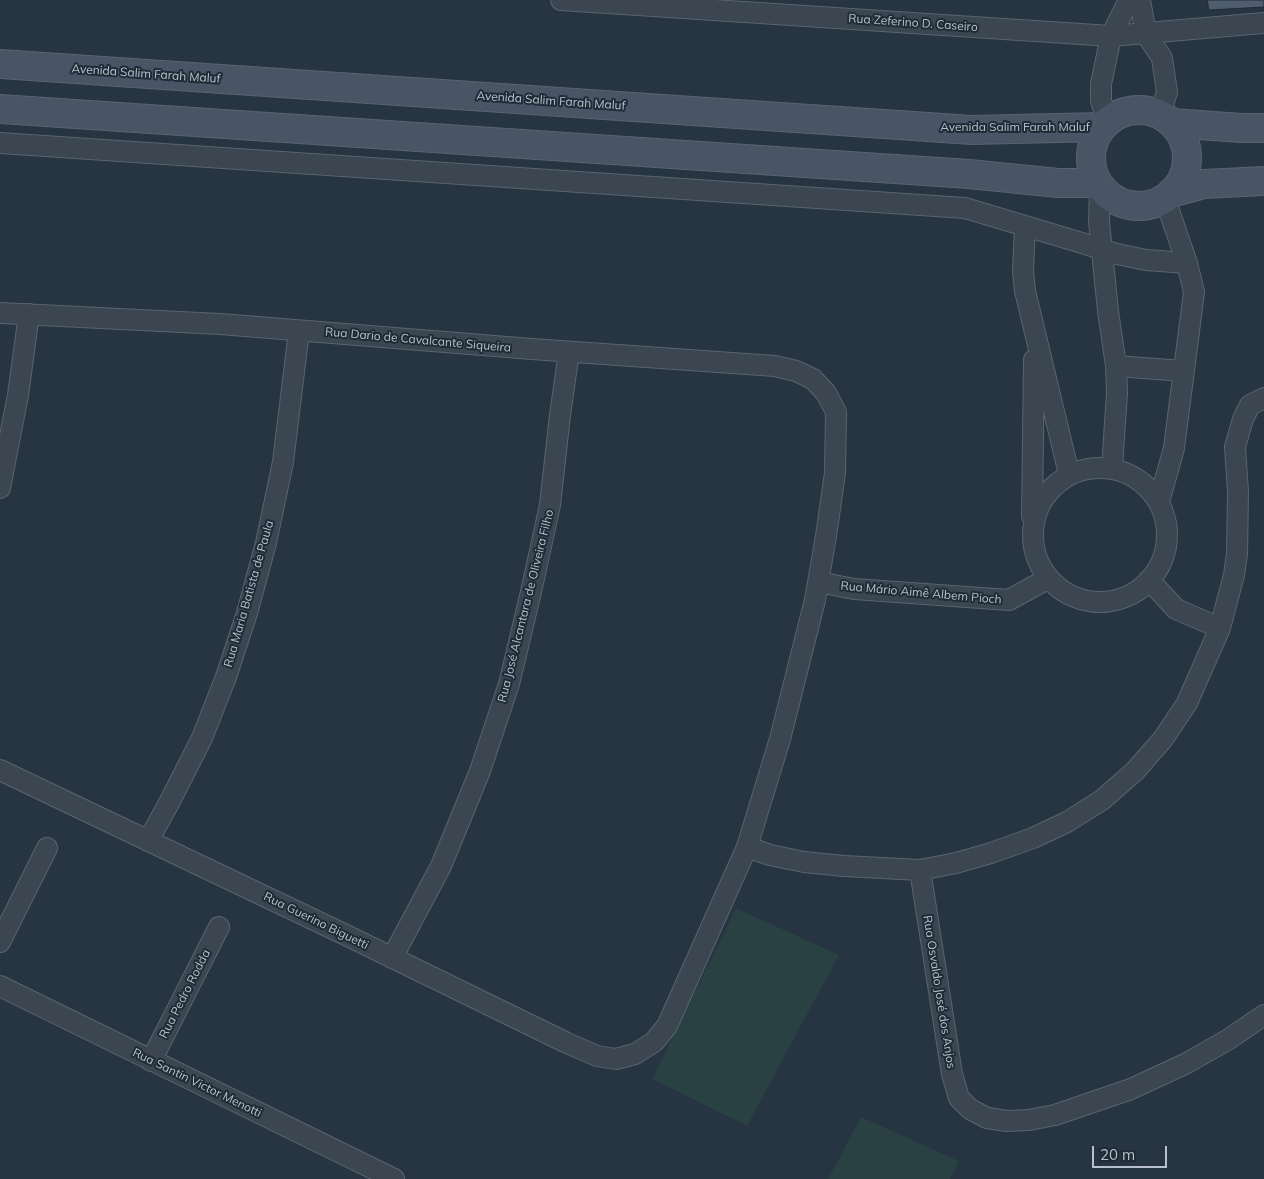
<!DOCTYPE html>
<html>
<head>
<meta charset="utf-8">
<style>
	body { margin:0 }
	#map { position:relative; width:1264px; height:1179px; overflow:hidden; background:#273442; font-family:Mulish,sans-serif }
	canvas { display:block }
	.scale { position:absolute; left:1092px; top:1146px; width:75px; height:22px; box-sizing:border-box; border:2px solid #b8c1cb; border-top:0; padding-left:6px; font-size:15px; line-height:18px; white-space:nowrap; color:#b8c1cb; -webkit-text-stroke:4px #1f2b37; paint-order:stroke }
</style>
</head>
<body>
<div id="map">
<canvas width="1264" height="1179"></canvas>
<div class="scale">20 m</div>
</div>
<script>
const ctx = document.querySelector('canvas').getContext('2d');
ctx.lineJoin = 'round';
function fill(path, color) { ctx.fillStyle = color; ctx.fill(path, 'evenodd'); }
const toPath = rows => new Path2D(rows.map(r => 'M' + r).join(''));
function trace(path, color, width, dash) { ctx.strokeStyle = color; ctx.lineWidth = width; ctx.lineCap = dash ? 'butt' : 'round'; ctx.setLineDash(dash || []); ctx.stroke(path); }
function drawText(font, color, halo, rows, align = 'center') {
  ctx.font = font + ' Mulish,sans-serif'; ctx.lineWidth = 4; ctx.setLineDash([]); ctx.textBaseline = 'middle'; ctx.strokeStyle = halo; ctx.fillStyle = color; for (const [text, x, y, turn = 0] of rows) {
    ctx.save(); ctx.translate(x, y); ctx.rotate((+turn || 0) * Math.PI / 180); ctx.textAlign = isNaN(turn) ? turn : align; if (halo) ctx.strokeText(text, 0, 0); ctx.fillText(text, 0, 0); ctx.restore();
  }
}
fill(toPath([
	[736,908,839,955,747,1126,652,1079],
	[861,1117,959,1161,950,1179,828,1179]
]), '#294143');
const building = toPath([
	[1207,0,1264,0,1264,7,1209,10,1207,0]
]);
fill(building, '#505d6d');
trace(building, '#212d39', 1);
const street = toPath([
	[561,0,1111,36,1264,23],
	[1140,0,1146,34,1162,58,1167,92,1160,115],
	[1108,121,1101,101,1101,84,1111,36,1129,0],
	[0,143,965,208,1082,243,1117,254,1146,260,1187,263],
	[1100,188,1099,222,1108,311,1116,366,1117,393,1112,468],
	[1025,226,1023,271,1025,291,1069,474],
	[0,313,220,324,532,349,775,366,796,371,813,379,826,393,836,412,835,473,826,536,815,600,780,739,747,847,667,1026,654,1042,635,1054,616,1059,597,1056,567,1043,350,937,0,770],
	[1116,366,1184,371],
	'1033 535a67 67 0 1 1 134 0a67 67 0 1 1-134 0Z',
	[0,488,18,395,29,314],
	[1159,502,1174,448,1194,292,1187,263,1165,199],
	[1032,516,1034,360],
	[1149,580,1176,609,1220,628],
	[818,582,854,589,1009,600,1049,578],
	[148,841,169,803,202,738,226,677,247,613,266,543,283,462,299,331],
	[747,847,770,855,804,862,844,866,920,870,956,863,991,853,1033,838,1067,822,1102,800,1135,771,1163,739,1187,703,1220,628,1234,575,1237,554,1238,492,1235,447,1243,419,1250,405,1264,398],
	[920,870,952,1074,959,1098,970,1109,987,1118,1007,1121,1029,1120,1055,1115,1131,1089,1187,1063,1229,1039,1264,1015],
	[0,942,47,848],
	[392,958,441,866,480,771,509,684,531,592,550,505,560,415,569,352],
	[0,986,394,1179],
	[151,1061,219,927]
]);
const secondary = toPath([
	[0,64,972,130,1101,127],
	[0,109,969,174,1058,183,1097,183],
	'1091 158a48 48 0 1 1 96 0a48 48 0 1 1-96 0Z',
	[1172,123,1241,128,1264,128],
	[1171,193,1204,184,1264,181]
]);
trace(street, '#59646f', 22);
trace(secondary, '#59646f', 30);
trace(street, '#3b4651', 20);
trace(secondary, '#495564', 28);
drawText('12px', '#b8c1cb', '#1f2b37', [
	["Rua Zeferino D. Caseiro",913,23,4],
	["Avenida Salim Farah Maluf",146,74,4],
	["Avenida Salim Farah Maluf",551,101,4],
	["Avenida Salim Farah Maluf",1015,127],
	["Rua Dario de Cavalcante Siqueira",418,340,5],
	["Rua Mário Aimê Albem Pioch",921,593,5],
	["Rua Maria Batista de Paula",249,594,-74],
	["Rua José Alcantara de Oliveira Filho",526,606,-76],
	["Rua Guerino Biguetti",316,921,26],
	["Rua Osvaldo José dos Anjos",939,992,81],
	["Rua Pedro Rodda",185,994,-63],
	["Rua Santin Victor Menotti",197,1083,26]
]);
</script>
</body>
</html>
